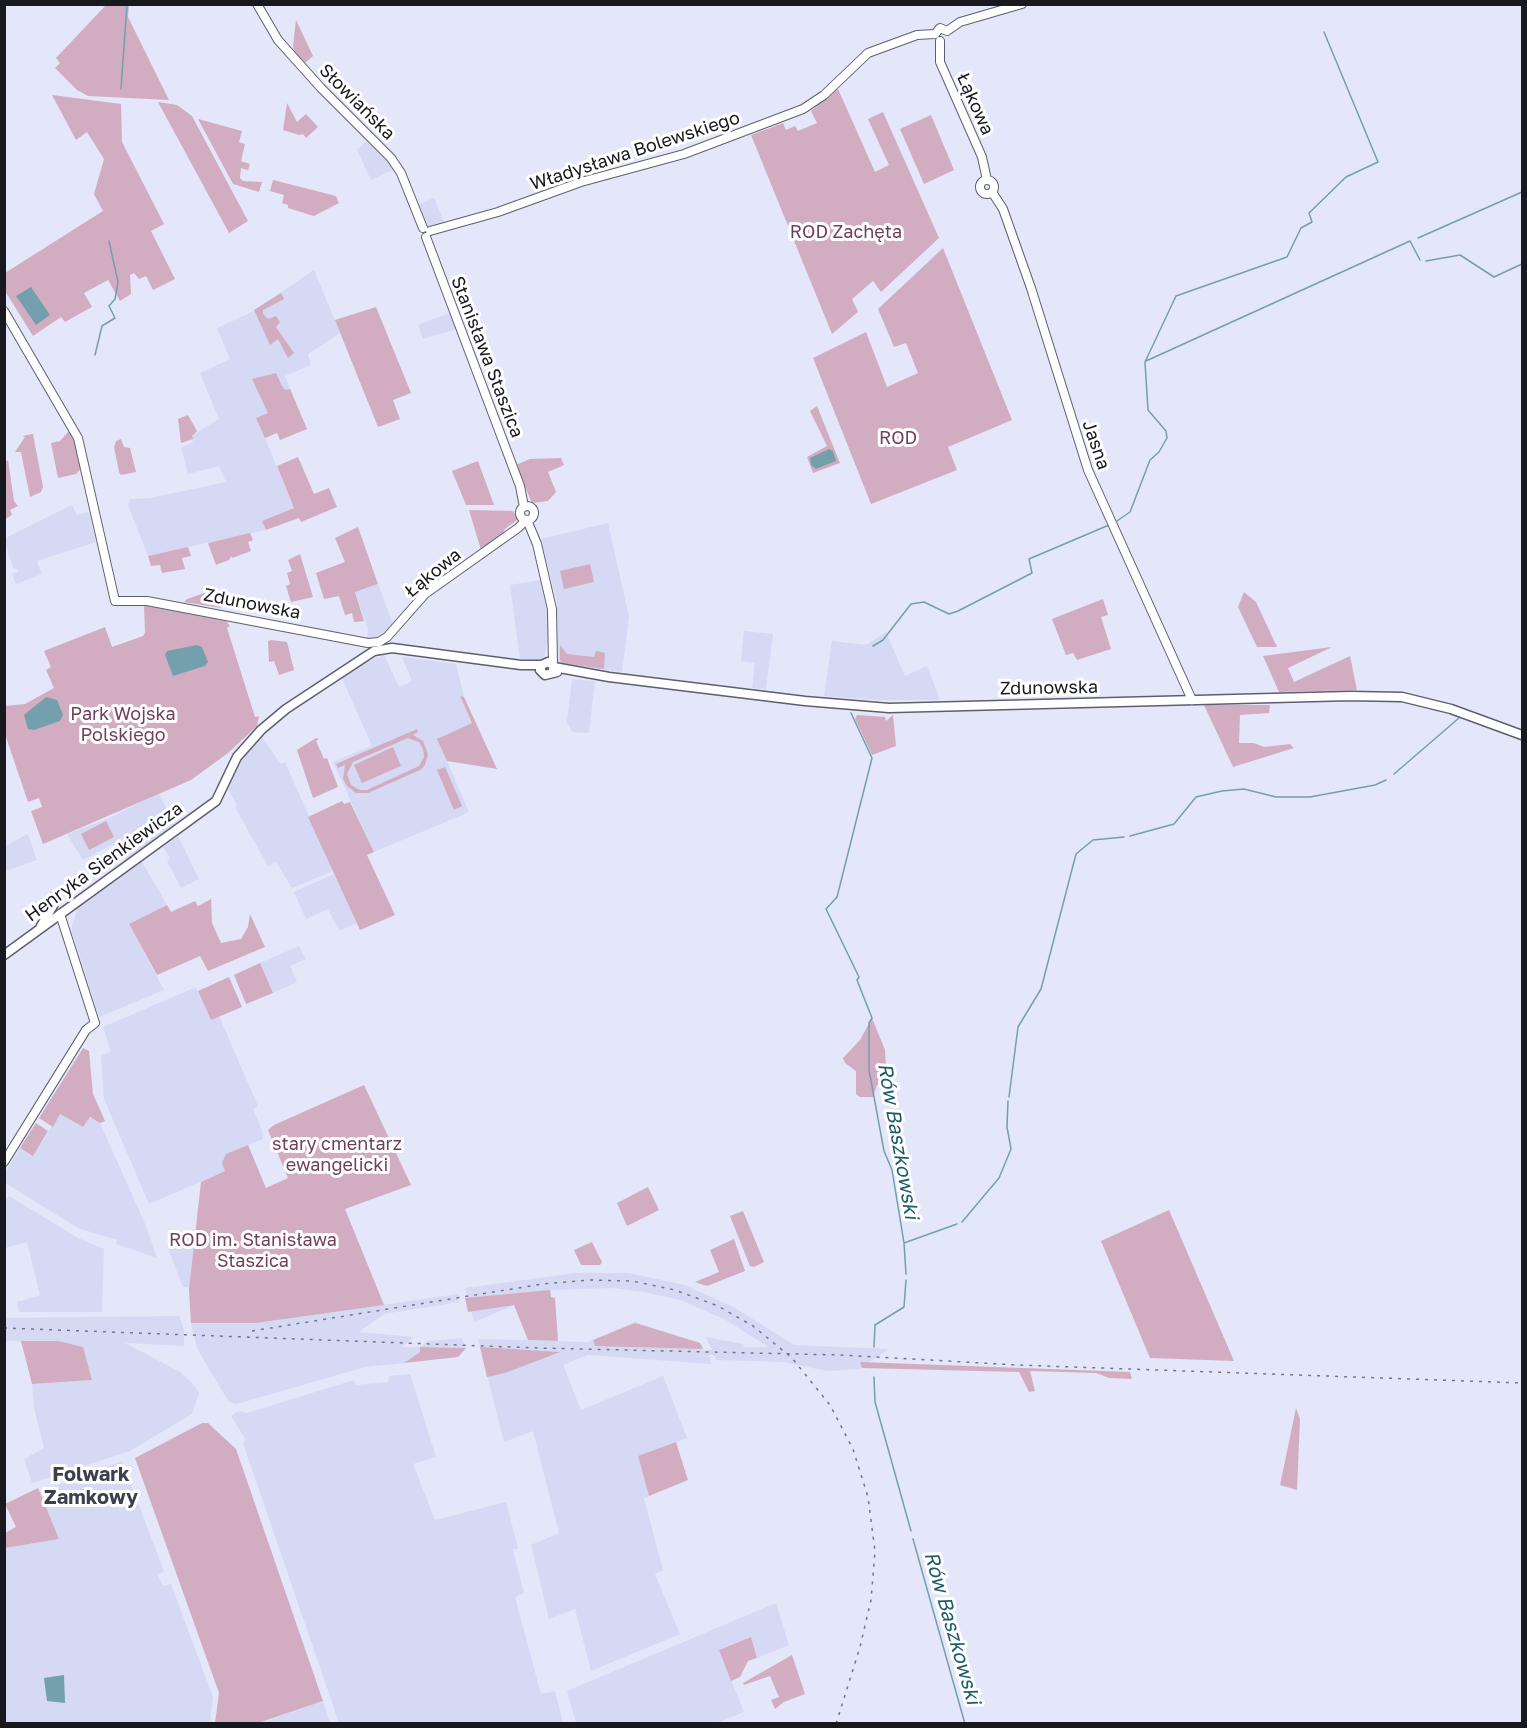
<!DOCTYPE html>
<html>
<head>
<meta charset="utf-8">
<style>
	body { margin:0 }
	#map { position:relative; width:1527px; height:1728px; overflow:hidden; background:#e4e6f9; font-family:"Golos Text",sans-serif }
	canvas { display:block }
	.frame { position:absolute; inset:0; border:6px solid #18181f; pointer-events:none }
</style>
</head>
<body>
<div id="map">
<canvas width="1527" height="1728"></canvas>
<div class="frame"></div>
</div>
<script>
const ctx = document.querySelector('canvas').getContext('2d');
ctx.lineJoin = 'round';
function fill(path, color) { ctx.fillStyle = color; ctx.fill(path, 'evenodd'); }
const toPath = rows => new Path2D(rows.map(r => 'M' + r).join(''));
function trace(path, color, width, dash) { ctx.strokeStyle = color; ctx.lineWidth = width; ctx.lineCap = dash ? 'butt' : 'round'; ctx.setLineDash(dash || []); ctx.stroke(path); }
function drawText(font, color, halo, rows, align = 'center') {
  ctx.font = font + ' "Golos Text",sans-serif'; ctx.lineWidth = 6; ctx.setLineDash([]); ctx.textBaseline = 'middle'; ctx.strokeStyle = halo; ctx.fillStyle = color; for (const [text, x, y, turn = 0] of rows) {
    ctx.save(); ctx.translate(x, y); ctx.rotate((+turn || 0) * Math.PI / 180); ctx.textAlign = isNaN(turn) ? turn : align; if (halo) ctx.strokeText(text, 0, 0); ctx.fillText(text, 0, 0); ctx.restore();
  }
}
fill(toPath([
	[366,141,384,155,394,169,371,180,357,150],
	[434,198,445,224,432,228,427,225,419,204],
	[314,270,340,333,308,354,311,365,285,376,307,429,280,440,277,433,265,438,294,508,263,521,266,530,148,556,128,505,130,499,150,498,226,482,219,466,188,474,181,447,193,443,191,436,219,419,200,373,230,359,217,328,252,312],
	[450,313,456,329,423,339,418,325],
	[72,505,77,515,89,512,96,542,37,561,42,574,16,584,12,574,18,572,16,568,14,569,8,554,5,538],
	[608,523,629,617,622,672,561,664,558,661,557,602,541,539],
	[540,580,550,626,545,655,541,660,520,659,510,585],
	[378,584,393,624,375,639,367,638,368,629,355,592],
	[744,631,773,634,766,689,752,688,755,663,741,661],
	[886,632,905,676,927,666,940,700,876,700,824,696,832,641,866,645],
	[384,655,399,687,412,681,402,657,456,664,464,697,461,697,472,723,438,740,469,812,374,852,333,762,372,746,342,678,362,664],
	[572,679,595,681,589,733,572,732,567,722],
	[262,737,281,764,285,762,333,871,292,888,276,862,268,866,235,807,237,805,227,787,246,754],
	[159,793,174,825,127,860,117,842,83,860,67,834,107,819],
	[28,834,37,860,5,871,5,846],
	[178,836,199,879,181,888,167,861,170,858,163,847],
	[142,862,167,905,129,924,164,990,99,1017,71,929,78,908],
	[334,874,357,923,339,931,328,909,306,919,294,892],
	[299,946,306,959,290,966,297,982,273,993,260,963],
	[196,987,211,1020,219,1016,258,1106,253,1109,262,1130,263,1139,226,1154,225,1171,149,1204,104,1099,101,1056,111,1052,103,1027],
	[60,1114,82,1127,90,1117,100,1123,146,1226,157,1258,116,1244,117,1240,78,1228,5,1183,4,1174,20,1148,33,1156],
	[9,1196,78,1238,104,1249,102,1312,19,1312,17,1302,40,1295,27,1242,5,1248,4,1203],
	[195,1235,189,1287,183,1287,167,1246],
	[576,1273,628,1273,685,1285,735,1308,794,1345,889,1349,859,1369,827,1371,784,1362,717,1360,714,1355,708,1355,712,1364,588,1355,563,1365,581,1410,663,1376,687,1438,638,1456,649,1496,644,1498,663,1570,655,1574,680,1634,591,1671,575,1609,549,1619,531,1545,559,1533,533,1431,504,1442,478,1339,588,1342,635,1322,700,1343,704,1350,712,1350,706,1337,743,1344,744,1347,768,1347,726,1320,683,1301,645,1292,612,1288,551,1290,551,1297,524,1301,474,1322,465,1288],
	[458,1294,459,1302,384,1314,359,1332,414,1337,402,1347,420,1347,428,1341,462,1338,466,1348,421,1347,420,1352,404,1363,365,1367,237,1404,229,1402,210,1371,197,1348,191,1323,256,1323],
	[179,1316,184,1330,184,1346,125,1343,180,1372,193,1384,199,1393,192,1414,130,1451,32,1483,24,1459,44,1448,34,1408,32,1384,91,1380,58,1341,5,1341,4,1318],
	[410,1374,436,1457,413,1464,435,1520,506,1502,518,1548,513,1550,524,1593,515,1597,541,1694,555,1691,563,1723,339,1723,243,1443,246,1440,231,1416,238,1411,247,1413,354,1380,356,1385,388,1382,389,1376],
	[122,1461,164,1571,158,1575,163,1586,171,1584,213,1697,210,1723,5,1724,5,1548,58,1539,39,1492],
	[776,1603,789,1645,757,1658,751,1637,719,1650,744,1712,717,1723,576,1723,567,1691],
	[323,1701,330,1723,258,1724]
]), '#d6d9f3');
fill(toPath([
	[106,5,129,5,128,17,169,100,88,96,77,90,55,68,60,63,56,58],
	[296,20,313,56,305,63,295,53,293,46],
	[838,89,875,172,889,165,868,119,883,112,939,238,881,292,873,281,852,299,858,312,832,334,751,135,783,123,786,130,795,126,798,131,817,123,811,111],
	[52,95,121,104,122,142,164,224,151,231,175,279,153,290,146,276,139,279,134,273,130,275,131,294,120,301,108,280,84,293,92,307,65,322,61,317,33,336,5,291,5,273,103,211,94,194,104,159,87,132,76,140],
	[158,102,177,105,192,116,248,221,229,233],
	[287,103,297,122,306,114,318,127,306,138,303,134,299,135,283,130],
	[931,115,954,170,924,184,900,129],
	[198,119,242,131,239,142,245,144,241,161,250,164,248,170,241,168,240,178,243,181,262,182,259,192,233,184],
	[273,180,336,196,339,203,314,216,288,208,288,205,282,203,284,195,270,191],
	[943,248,1012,420,948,447,957,470,871,504,813,358,866,332,887,387,918,373,906,343,894,347,878,309],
	[281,293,284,299,263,310,263,314,268,319,276,316,280,322,276,327,294,353,288,358,278,339,270,345,254,310],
	[376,307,411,393,393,400,400,419,378,427,335,320],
	[276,373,282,386,285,390,290,389,307,429,280,440,277,433,265,438,256,418,268,413,252,379],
	[817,406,840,463,813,473,807,457,827,446,810,411],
	[188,415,197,431,192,436,193,439,181,443,178,419],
	[69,431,75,443,81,469,76,474,58,478,51,443,60,441],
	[33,434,43,487,41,492,30,497,21,452,15,452,25,437,22,436],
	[121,439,124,447,130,448,136,472,121,475,119,472,114,447,116,441],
	[298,457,314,494,329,488,337,507,301,522,299,518,266,530,262,521,294,508,277,466],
	[561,458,564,465,548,472,556,492,548,501,532,503,516,465,530,459],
	[8,460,14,501,18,506,10,510,12,515,5,519,5,463],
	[478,461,494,505,466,505,452,471],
	[469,510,513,511,518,519,505,529,501,537,481,550],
	[358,527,378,584,355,592,364,621,354,622,352,613,345,615,339,596,324,599,316,573,345,562,335,538],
	[250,533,253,540,248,542,251,551,232,558,231,556,229,560,216,565,208,543],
	[188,547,191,556,182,558,185,569,162,573,160,565,151,566,148,556],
	[300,554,313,597,291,602,286,586,290,584,287,573,292,571,288,560],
	[590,564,594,582,564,589,560,571],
	[216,589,221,608,184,602,187,599],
	[1244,592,1256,602,1277,647,1257,647,1238,607],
	[1103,599,1108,615,1101,617,1111,649,1077,660,1073,653,1066,655,1052,619],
	[144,605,226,621,230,626,227,628,255,717,259,716,257,726,228,753,191,780,43,844,31,811,42,807,39,798,28,802,5,734,4,706,25,704,54,688,46,670,51,667,44,651,105,627,112,647,143,636,145,633],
	[271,640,287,642,294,670,279,675,274,661,269,662,268,641],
	[1332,647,1288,668,1294,682,1350,656,1357,690,1279,692,1263,656],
	[460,696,464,697,497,769,447,761,437,739,472,723],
	[857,715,885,717,886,721,893,715,896,746,872,755,855,719],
	[417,729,418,732,413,735,423,741,428,754,425,765,420,770,368,793,356,793,347,786,343,779,345,765,338,768,336,764],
	[408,738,419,742,423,749,424,757,419,766,367,790,360,790,351,785,347,774,353,762],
	[316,738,319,739,316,741,324,759,327,758,338,787,313,798,297,750],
	[393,747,401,766,362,783,354,765],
	[445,767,462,806,454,810,437,770],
	[342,801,344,804,350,802,374,852,367,855,395,915,360,930,308,817],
	[106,821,114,837,89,850,81,834],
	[211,899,212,923,221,943,241,939,248,927,250,914,265,947,208,971,200,956,157,975,129,924,167,905,171,912,195,901,198,906],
	[260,963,273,993,246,1004,234,975],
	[229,977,242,1007,211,1020,198,991],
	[872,1018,885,1050,887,1083,877,1085,873,1097,860,1097,856,1094,856,1071,845,1063,843,1058,860,1040],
	[83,1048,89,1051,93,1094,105,1121,100,1123,90,1117,83,1127,60,1114,53,1127,39,1118],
	[364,1085,411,1185,345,1209,384,1305,256,1323,191,1323,189,1289,201,1182,225,1171,222,1163,226,1154,248,1145,266,1188,288,1178,268,1130,274,1125],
	[36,1123,48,1131,33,1156,20,1148],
	[648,1187,659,1210,627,1226,617,1203],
	[1169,1210,1234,1361,1150,1358,1101,1241],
	[743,1211,764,1262,754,1267,750,1266,730,1216],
	[734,1239,745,1271,707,1286,695,1282,719,1272,710,1250],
	[592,1242,602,1262,600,1265,581,1265,574,1250],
	[550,1290,551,1297,555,1298,558,1341,528,1340,514,1305,468,1312,465,1298],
	[21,1341,58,1341,83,1347,92,1380,32,1384],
	[420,1347,466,1348,458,1357,404,1363,420,1352],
	[480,1347,560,1352,505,1373,487,1377],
	[860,1362,1130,1372,1132,1379,1109,1378,1096,1373,1030,1371,1035,1391,1029,1392,1019,1372,862,1368],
	[1296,1408,1300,1419,1297,1490,1280,1485],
	[202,1423,208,1423,236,1449,323,1701,258,1723,215,1723,219,1693,135,1458],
	[676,1442,688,1480,649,1496,638,1456],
	[38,1488,59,1539,5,1548,5,1533,16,1527,5,1504]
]), '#d2adc1');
fill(toPath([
	[560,645,567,654,594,657,596,651,605,653,604,669,562,663,560,660],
	[1204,705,1270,705,1269,713,1240,715,1239,743,1254,743,1264,747,1290,744,1294,748,1233,767],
	[635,1323,700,1343,703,1349,595,1346,593,1340],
	[751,1637,757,1658,748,1661,740,1677,731,1681,719,1650],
	[792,1655,805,1694,784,1702,775,1709,771,1700,779,1697,770,1676,744,1685,743,1683]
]), '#d3adc1');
fill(toPath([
	[31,287,50,315,36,325,16,296],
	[829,449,833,451,836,461,816,469,811,465,810,458],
	[197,645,202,647,208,662,205,666,173,676,165,655,167,651],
	[46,697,57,700,63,715,60,721,34,730,28,729,24,715],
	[64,1675,65,1703,47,1701,44,1678]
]), '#73a0ac');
trace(toPath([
	[121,89,127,4],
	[1418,238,1522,192],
	[1426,261,1460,255,1494,277,1522,264],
	[95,355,102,326,115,318,109,306,115,299,118,282,109,241],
	[1146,361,1410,241,1420,260],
	[1117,521,1130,512,1150,460,1159,452,1167,438,1166,431,1148,410,1145,362,1176,296,1287,257,1301,228,1312,222,1309,213,1346,177,1378,162,1324,32],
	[873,646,883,640,911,604,924,602,949,614,958,611,1032,573,1029,559,1109,525],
	[851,713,872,758,837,897,826,909,859,977,857,980,872,1018,869,1023,869,1070,884,1151,892,1170,904,1243,906,1274],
	[1394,774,1459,718],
	[1130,836,1174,824,1196,797,1222,791,1244,789,1276,797,1310,797,1375,785,1386,780],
	[1009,1097,1018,1027,1041,989,1076,854,1093,840,1124,837],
	[962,1222,999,1178,1011,1149,1007,1127,1008,1101],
	[904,1243,957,1224],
	[874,1347,875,1325,904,1307,906,1280],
	[874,1377,875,1402,911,1531],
	[913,1539,965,1724]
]), '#73a0ac', 1.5);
const secondary = toPath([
	[257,4,278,40,321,88,391,158,401,173,423,228],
	[947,31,960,22,1022,4],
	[935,34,940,28,947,31],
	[940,41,940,62,982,157,987,180],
	'980 187a7 7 0 1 1 14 0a7 7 0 1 1-14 0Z',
	[992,192,1003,209,1031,288,1088,470,1192,700],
	[430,231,498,212,581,182,684,154,803,109,824,95,868,53,917,35,935,34],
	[426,237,520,486,524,507],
	[4,311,78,438,115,601,147,601,368,643,379,642,387,637,425,594,518,528,526,520],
	'520 513a7 7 0 1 1 14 0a7 7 0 1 1-14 0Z',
	[527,520,537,544,552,609,553,665],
	[4,1162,86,1030,95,1023,60,914]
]);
const primary = toPath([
	[542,665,540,670,545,675,557,672],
	[554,667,609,677,805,701,889,708,1350,696,1402,697,1451,709,1522,735],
	[41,926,54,904,54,897],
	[4,955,216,801,237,757,261,730,286,709,374,651,392,648,521,665,542,665,548,662,553,665,553,672]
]);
trace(secondary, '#5d5f6f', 10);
trace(primary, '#5d5f6f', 11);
trace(secondary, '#fff', 8);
trace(primary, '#fff', 8);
trace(toPath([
	[4,1328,538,1348,840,1355,1017,1365,1522,1383],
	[252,1331,543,1284,591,1280,632,1281,675,1290,718,1306,753,1326,792,1358,830,1405,853,1449,868,1497,875,1551,871,1600,860,1647,836,1724],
	[4,1723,6,1724]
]), '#757682', 1.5, [3, 6]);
drawText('18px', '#18181f', '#fff', [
	["Słowiańska",357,102,45],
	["Łąkowa",975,104,66],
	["Władysława Bolewskiego",635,151,-18],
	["Stanisława Staszica",487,357,69],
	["Jasna",1096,445,71],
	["Łąkowa",433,573,-39],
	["Zdunowska",252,604,11],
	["Zdunowska",1049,688,-1],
	["Henryka Sienkiewicza",104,862,-36]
]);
drawText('18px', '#713f5d', '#fff', [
	["ROD Zachęta",846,232],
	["ROD",898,438],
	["Park Wojska",123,714],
	["Polskiego",123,735],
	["stary cmentarz",337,1144],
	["ewangelicki",337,1165],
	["ROD im. Stanisława",253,1240],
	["Staszica",253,1261]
]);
drawText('italic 20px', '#1f5c6a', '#fff', [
	["Rów Baszkowski",898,1141,80],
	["Rów Baszkowski",952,1628,74]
]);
drawText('bold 20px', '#3d3f4e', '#fff', [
	["Folwark",91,1475],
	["Zamkowy",91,1498]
]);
</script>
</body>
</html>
